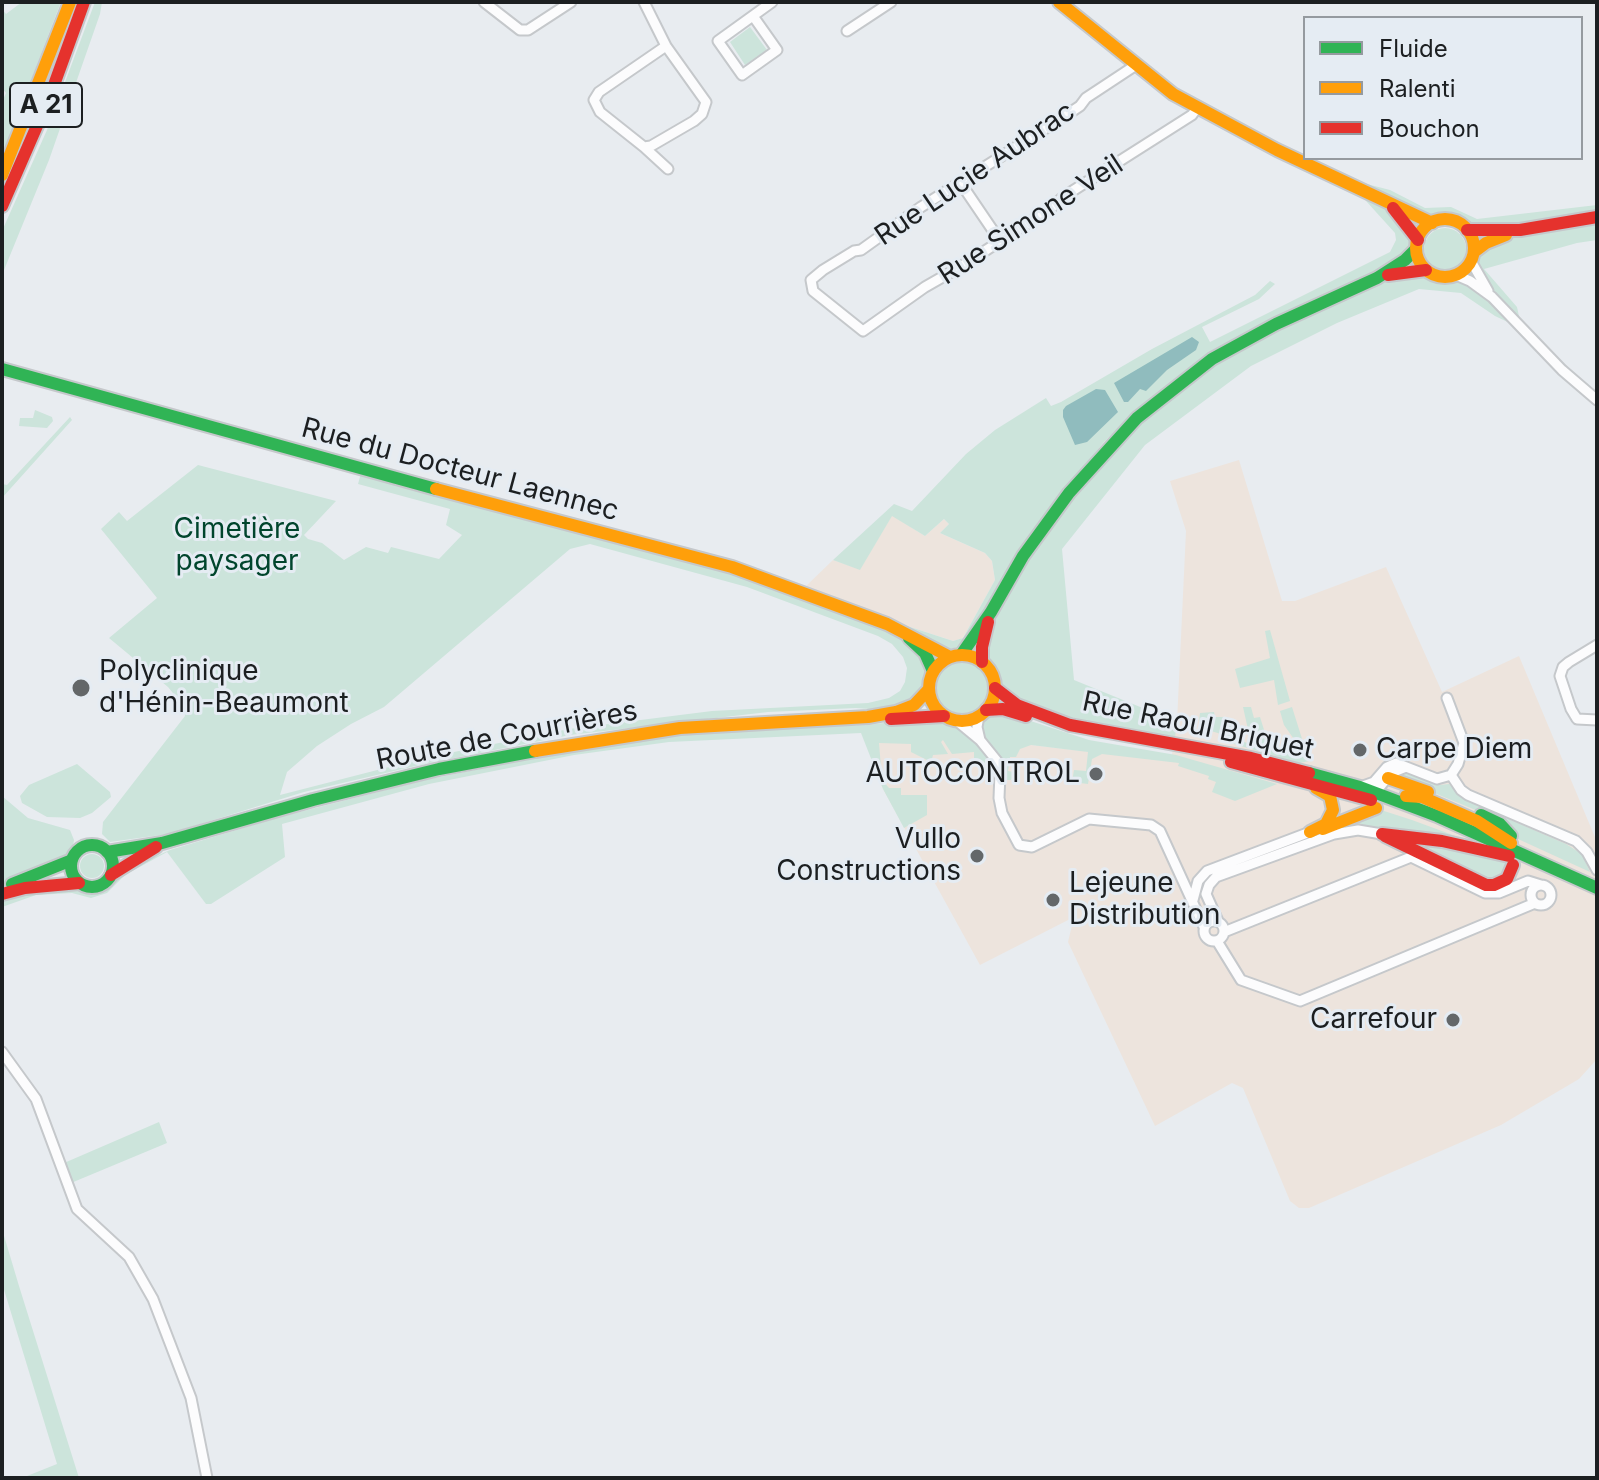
<!DOCTYPE html>
<html>
<head>
<meta charset="utf-8">
<style>
	body { margin:0 }
	#map { position:relative; width:1599px; height:1480px; overflow:hidden; background:#e8ecf0; font-family:Inter,sans-serif }
	canvas { display:block }
	.frame { position:absolute; inset:0; border:4px solid #1c1f21; pointer-events:none }
	.legend { position:absolute; left:1303px; top:16px; width:280px; height:144px; box-sizing:border-box; background:#e5ecf3; border:2px solid #959a9f; margin:0; padding:10px 14px; list-style:none; font-size:24px; color:#1c1f21 }
	.legend li { display:flex; align-items:center; gap:16px; height:40px }
	.legend b { width:40px; border:2px solid #959a9f }
</style>
</head>
<body>
<div id="map">
<canvas width="1599" height="1480"></canvas>
<div class="frame"></div>
<ul class="legend">
<li><b style="height:10px;background:#30b455"></b>Fluide</li>
<li><b style="height:10px;background:#ff9f0a"></b>Ralenti</li>
<li><b style="height:10px;background:#e5322d"></b>Bouchon</li>
</ul>
</div>
<script>
const ctx = document.querySelector('canvas').getContext('2d');
ctx.lineJoin = 'round';
function fill(path, color) { ctx.fillStyle = color; ctx.fill(path, 'evenodd'); }
const toPath = rows => new Path2D(rows.map(r => 'M' + r).join(''));
function trace(path, color, width, dash) { ctx.strokeStyle = color; ctx.lineWidth = width; ctx.lineCap = dash ? 'butt' : 'round'; ctx.setLineDash(dash || []); ctx.stroke(path); }
function drawText(font, color, halo, rows, align = 'center') {
  ctx.font = font + ' Inter,sans-serif'; ctx.lineWidth = 6; ctx.setLineDash([]); ctx.textBaseline = 'middle'; ctx.strokeStyle = halo; ctx.fillStyle = color; for (const [text, x, y, turn = 0] of rows) {
    ctx.save(); ctx.translate(x, y); ctx.rotate((+turn || 0) * Math.PI / 180); ctx.textAlign = isNaN(turn) ? turn : align; if (halo) ctx.strokeText(text, 0, 0); ctx.fillText(text, 0, 0); ctx.restore();
  }
}
fill(toPath([
	[1239,460,1282,601,1295,601,1386,567,1442,692,1519,656,1597,842,1597,1059,1579,1079,1501,1125,1309,1208,1299,1208,1290,1201,1243,1088,1232,1083,1155,1126,1068,942,1074,917,980,965,883,789,862,733,947,736,978,745,1031,745,1171,761,1177,722,1186,531,1170,481],
	[892,515,925,536,944,519,949,524,940,533,985,553,992,561,995,580,963,638,953,641,901,624,805,587,833,560,860,569]
]), '#ede4dd');
fill(toPath([
	[22,2,61,2,2,156,2,102,6,93,2,88,2,9,6,14],
	[95,2,102,2,100,14,49,160,2,275,2,231,47,130],
	[750,27,767,50,745,65,730,42],
	[1359,182,1390,190,1425,208,1451,207,1477,219,1597,205,1597,213,1502,228,1474,228,1452,216,1425,216],
	[1357,191,1384,204,1413,239,1410,250,1390,266,1299,307,1133,414,1104,442,1051,508,1015,559,961,649,947,652,942,650,921,634,901,624,953,641,963,638,995,580,992,561,985,553,940,533,949,524,944,519,925,536,892,516,860,570,833,560,894,504,912,511,966,454,995,430,1046,398,1051,406,1061,402,1152,349,1255,295,1270,281,1275,284,1259,299,1202,327,1210,342,1390,252,1396,240,1395,233],
	[1597,222,1597,240,1577,243,1484,269,1517,307,1520,321,1487,284,1477,262,1479,254,1504,240,1523,234],
	'1424 249a21 21 0 1 1 42 0a21 21 0 1 1-42 0Z',
	[1425,275,1440,282,1461,281,1470,285,1499,309,1514,325,1495,316,1461,293,1419,289,1337,323,1251,366,1145,445,1062,549,1074,680,1177,722,1175,738,1042,714,1001,688,997,675,986,658,992,620,1023,564,1072,496,1142,420,1172,394,1245,345,1382,281,1393,277],
	[35,410,52,417,53,421,47,428,19,426,20,418,33,418],
	[70,417,72,420,2,498,2,484,7,485],
	[198,465,336,501,304,535,308,539,322,543,344,560,366,547,388,553,391,547,439,559,462,535,446,525,450,509,358,484,361,473,720,568,900,635,917,648,927,666,924,682,911,702,882,710,856,708,768,712,570,735,424,764,304,792,168,834,110,842,102,834,103,822,185,716,182,704,168,687,109,638,157,598,101,529,119,512,127,521],
	[590,544,747,587,878,636,892,644,903,657,907,668,905,682,900,691,889,698,868,703,712,711,569,729,424,758,280,795,287,772,317,746,351,724,384,707,570,549],
	[1270,630,1290,701,1278,705,1274,680,1240,688,1235,669,1270,658,1265,631],
	'933 688a28 28 0 1 1 56 0a28 28 0 1 1-56 0Z',
	[1243,707,1251,707,1254,718,1260,717,1270,749,1299,757,1301,749,1284,725,1280,711,1292,707,1309,761,1300,763,1220,740,1221,734,1211,731,1213,725,1199,721,1200,713,1214,712,1215,717,1228,717,1235,738,1247,743,1249,734],
	[1003,712,1089,740,1176,755,1277,784,1235,801,1212,792,1216,782,1208,779,1209,776,1178,766,1179,763,1102,754,1092,759,1088,784,1072,782,1074,770,1086,771,1088,752,1031,745,1020,749,1016,757,1010,757,1008,771,1014,772,1013,777,1011,780,1004,780,998,756,983,736,981,724,989,715],
	[934,717,964,731,994,764,997,773,992,772,983,761,974,760,974,752,952,754,943,740,941,742,948,754,933,755,931,762,911,752,911,744,879,743,882,780,889,788,901,788,901,795,927,795,927,815,904,828,883,789,861,733,669,742,574,755,429,784,282,824,285,857,211,904,206,904,167,852,125,875,107,893,91,898,72,893,36,895,2,907,2,900,33,891,76,888,94,894,111,884,125,870,170,850,280,817,425,780,573,750,668,736,761,728,867,725],
	[77,764,110,792,111,797,92,813,80,818,47,817,22,803,20,796,29,785],
	[1403,771,1440,785,1449,784,1465,800,1566,844,1582,854,1590,872,1518,839,1495,818,1393,776],
	[2,796,28,818,70,830,74,840,73,846,61,861,2,883],
	[1381,810,1412,820,1477,844,1360,826,1343,826],
	[1393,837,1441,843,1500,860,1509,863,1508,872,1491,883],
	'80 866a12 12 0 1 1 24 0a12 12 0 1 1-24 0Z',
	[159,1122,167,1143,71,1183,64,1163],
	[2,1229,19,1286,79,1478,28,1478,27,1476,57,1464,2,1283]
]), '#cce4db');
fill(toPath([
	[1192,337,1199,342,1196,350,1167,370,1146,391,1140,389,1128,402,1124,402,1114,383],
	[1096,389,1105,390,1118,412,1087,442,1075,445,1063,417,1063,410,1066,406]
]), '#90bcbe');
const street = toPath([
	[484,2,520,30,528,30,571,2],
	[644,2,666,46,706,102,702,114,694,121,651,146,644,147,600,112,594,100,599,92,666,46],
	[753,16,777,50,742,75,718,41,772,2],
	[847,31,891,2],
	[1136,65,1086,98,1080,106,1062,118,921,207,861,250,854,251,823,270,811,280,813,291,863,331,925,287,960,267,1050,209,1063,197,1192,115,1197,108],
	[644,147,668,169],
	[960,182,1000,241],
	[1471,261,1488,291],
	[1456,275,1470,281,1492,297,1562,370,1597,400],
	[1597,645,1569,662,1563,667,1560,676,1571,709,1577,719,1597,720],
	[979,716,977,727,980,740],
	[957,721,980,740,997,761,1000,773,999,798,1002,813,1019,845,1032,847,1089,819,1151,825,1160,831,1204,927],
	[1451,775,1461,790,1468,795,1576,841,1587,852,1597,870],
	[1360,787,1374,782,1387,767,1396,763,1437,779,1451,775,1458,764,1464,743,1447,698],
	[1375,793,1391,773,1406,767],
	'1531 895a10 10 0 1 1 20 0a10 10 0 1 1-20 0Z',
	[1193,900,1198,881,1207,871,1310,832],
	'1204 931a10 10 0 1 1 20 0a10 10 0 1 1-20 0Z',
	[1218,921,1206,894,1209,885,1216,877,1334,834,1358,830,1382,834],
	[1224,932,1411,857,1485,893,1499,893,1528,881,1541,885],
	[1217,941,1241,980,1300,1001,1535,903],
	[2,1052,36,1099,77,1209,129,1257,153,1299,191,1398,207,1478]
]);
const fast = toPath([
	[2,369,436,489],
	[909,638,925,653,933,671],
	[961,655,991,612,1023,556,1069,493,1137,418,1212,359,1276,324,1377,278,1405,260,1416,249],
	[1309,773,1360,787,1437,816,1597,888],
	[1481,815,1500,824,1511,836],
	'71 866a21 21 0 1 1 42 0a21 21 0 1 1-42 0Z',
	[107,852,162,843,313,800,439,769,535,751],
	[12,884,72,860]
]);
const slow = toPath([
	[1059,2,1173,94,1277,150,1432,223],
	[2,175,70,2],
	'1416 248a29 29 0 1 1 58 0a29 29 0 1 1-58 0Z',
	[1474,252,1486,243,1506,235],
	[436,489,732,567,887,624,950,657],
	'929 688a33 33 0 1 1 66 0a33 33 0 1 1-66 0Z',
	[535,751,680,728,868,717,896,712,914,705,929,689],
	[1388,778,1428,792],
	[1406,796,1422,797,1477,821,1511,843],
	[1323,829,1376,808],
	[1310,832,1326,824,1333,810,1330,796,1316,788]
]);
const jam = toPath([
	[2,206,50,96,84,2],
	[1393,208,1418,240],
	[1467,230,1520,230,1597,217],
	[1388,275,1426,270],
	[982,662,982,647,988,622],
	[995,688,1017,705,1070,725,1251,758,1309,773],
	[986,710,1003,709,1026,716],
	[891,719,944,716],
	[1231,762,1371,800],
	[1382,834,1442,841,1509,856],
	[1385,836,1486,885,1494,885,1507,879,1513,865],
	[111,875,156,847],
	[2,894,25,888,79,883]
]);
trace(street, '#c5c8cb', 13);
trace(fast, '#c5c8cb', 16);
trace(slow, '#c5c8cb', 16);
trace(jam, '#c5c8cb', 16);
trace(street, '#fcfcfd', 9);
trace(fast, '#30b455', 12);
trace(slow, '#ff9f0a', 12);
trace(jam, '#e5322d', 12);
for (const [x, y, r, color] of [
	[81,688,10,"#636769"],
	[1360,750,8,"#636769"],
	[1096,774,8,"#636769"],
	[977,856,8,"#636769"],
	[1053,900,8,"#636769"],
	[1453,1020,8,"#636769"]
]) { const dot = new Path2D(); dot.arc(x, y, r, 0, 2 * Math.PI); ctx.fillStyle = color; ctx.fill(dot); trace(dot, '#e5ecf3', 3); }
for (const [x, y, w] of [
	[46,105,72]
]) { const box = new Path2D(); box.roundRect(x - w / 2, y - 22, w, 44, 6); ctx.fillStyle = '#e5ecf3'; ctx.fill(box); trace(box, '#1c1f21', 2); }
drawText('bold 26px', '#1c1f21', null, [
	["A 21",46,105]
]);
drawText('28px', '#1c1f21', '#e5ecf3', [
	["Rue Lucie Aubrac",975,174,-34],
	["Rue Simone Veil",1031,220,-33],
	["Rue du Docteur Laennec",460,470,15],
	["Rue Raoul Briquet",1198,726,12],
	["Route de Courrières",507,736,-11]
]);
drawText('28px', '#01452d', '#e5ecf3', [
	["Cimetière",237,530],
	["paysager",237,562]
]);
drawText('28px', '#1c1f21', '#e5ecf3', [
	["Polyclinique",99,672],
	["d'Hénin-Beaumont",99,704],
	["Carpe Diem",1376,750],
	["AUTOCONTROL",1080,774,"right"],
	["Vullo",961,840,"right"],
	["Constructions",961,872,"right"],
	["Lejeune",1069,884],
	["Distribution",1069,916],
	["Carrefour",1437,1020,"right"]
], 'left');
</script>
</body>
</html>
